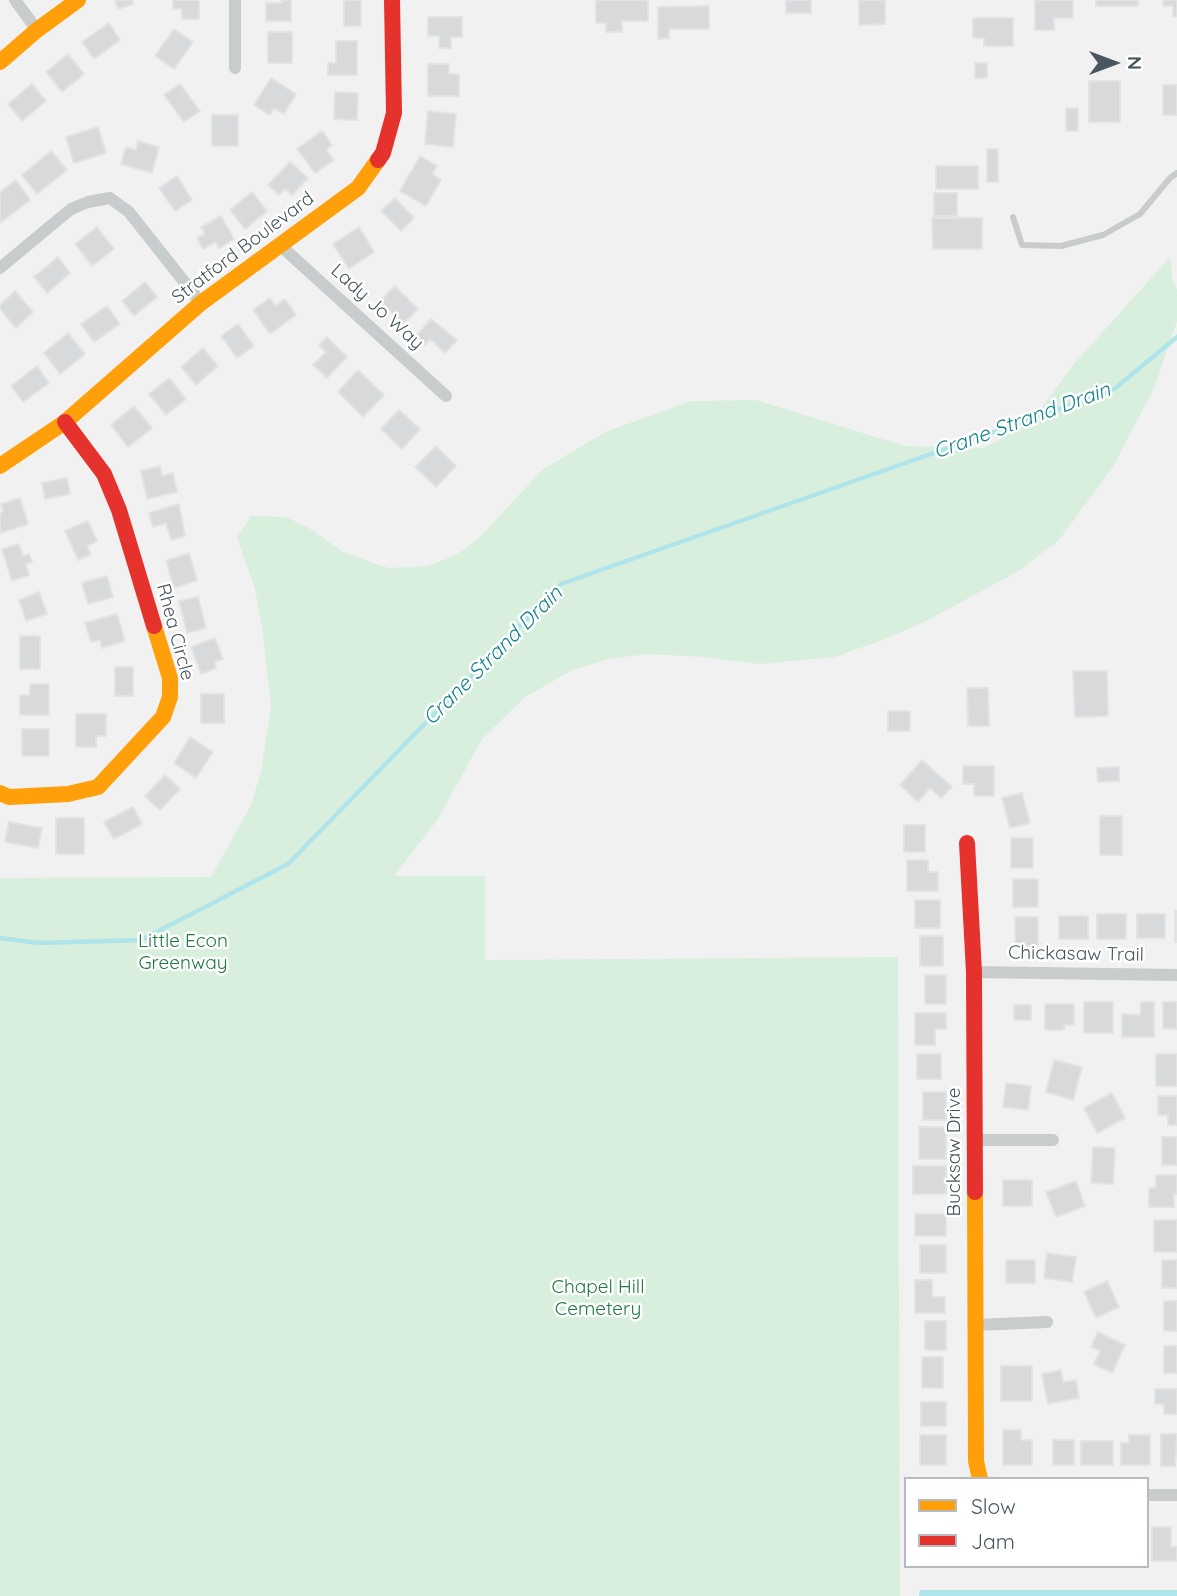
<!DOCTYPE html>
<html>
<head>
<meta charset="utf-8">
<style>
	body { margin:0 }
	#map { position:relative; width:1177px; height:1596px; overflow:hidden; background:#f2f1f1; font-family:Quicksand,sans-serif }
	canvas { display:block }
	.legend { position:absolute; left:904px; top:1477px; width:245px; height:91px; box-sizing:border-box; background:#fff; border:2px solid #b6bbbe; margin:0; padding:9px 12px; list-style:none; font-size:21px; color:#49565d }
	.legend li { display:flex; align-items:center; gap:14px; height:35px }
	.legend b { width:35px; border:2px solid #b6bbbe }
	.north { position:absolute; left:1079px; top:28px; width:70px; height:70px; -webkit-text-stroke:5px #fff; paint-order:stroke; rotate:90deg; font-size:19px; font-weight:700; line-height:28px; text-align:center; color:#49565d }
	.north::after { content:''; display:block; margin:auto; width:24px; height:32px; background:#49565d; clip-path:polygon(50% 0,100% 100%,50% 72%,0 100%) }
</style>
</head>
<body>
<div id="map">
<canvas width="1177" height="1596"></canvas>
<ul class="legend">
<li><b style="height:9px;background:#ff9f0a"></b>Slow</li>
<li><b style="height:9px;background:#e5322d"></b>Jam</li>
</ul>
<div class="north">N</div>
</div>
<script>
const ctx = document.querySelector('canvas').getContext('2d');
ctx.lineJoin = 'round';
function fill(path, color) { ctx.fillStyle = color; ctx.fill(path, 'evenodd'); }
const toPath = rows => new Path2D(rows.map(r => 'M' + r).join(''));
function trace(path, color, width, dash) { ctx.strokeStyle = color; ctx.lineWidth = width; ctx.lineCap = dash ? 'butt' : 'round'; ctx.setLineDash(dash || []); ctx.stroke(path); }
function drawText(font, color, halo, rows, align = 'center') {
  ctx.font = font + ' Quicksand,sans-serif'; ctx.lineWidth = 5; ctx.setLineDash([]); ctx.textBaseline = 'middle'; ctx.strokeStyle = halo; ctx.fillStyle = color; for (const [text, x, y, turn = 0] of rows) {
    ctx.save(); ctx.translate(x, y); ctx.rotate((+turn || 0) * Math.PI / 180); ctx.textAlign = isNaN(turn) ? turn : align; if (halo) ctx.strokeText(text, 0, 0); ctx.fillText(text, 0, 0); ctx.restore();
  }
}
fill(toPath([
	[1170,257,1173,283,1177,289,1177,321,1154,388,1113,467,1059,540,1017,572,928,620,888,638,835,657,759,664,703,657,647,654,609,659,572,670,524,698,482,739,438,819,394,876,485,876,485,960,898,957,900,1596,0,1596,0,878,211,877,251,805,261,771,271,707,262,628,255,589,237,537,251,516,286,517,309,528,343,552,388,568,428,566,456,555,478,539,542,470,605,432,691,401,756,400,905,446,984,448,1031,422,1074,364]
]), '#d8efde');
fill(toPath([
	[920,1590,1177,1590,1177,1596,919,1596]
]), '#afe4ea');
trace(toPath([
	[0,938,39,943,141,940,288,864,561,584,1113,390,1177,337]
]), '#afe4ea', 4.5);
const building = toPath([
	[115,0,132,0,133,4,118,9,115,0],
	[173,0,199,0,199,19,182,19,182,9,173,9,173,0],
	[281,0,291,0,291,21,266,21,266,3,281,3,281,0],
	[344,0,361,0,361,26,344,26,344,0],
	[596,0,648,0,648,21,622,21,622,32,606,32,606,23,596,23,596,0],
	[786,0,811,0,811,13,786,13,786,0],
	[859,0,885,0,885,24,859,25,859,0],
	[1035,0,1073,0,1073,18,1054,18,1054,30,1035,30,1035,0],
	[1096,0,1138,0,1138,6,1096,6,1096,0],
	[1163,0,1177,0,1177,16,1173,16,1173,6,1163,6,1163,0],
	[709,6,709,29,669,29,669,38,658,39,658,7,709,6],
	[428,17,462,17,462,37,451,37,451,48,439,48,439,36,428,36,428,17],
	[973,18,1013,18,1013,46,984,46,984,38,973,38,973,18],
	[109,23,120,40,94,59,82,42,109,23],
	[174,29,193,42,174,69,155,56,174,29],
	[268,32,292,32,292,63,268,63,268,32],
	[336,41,357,41,357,75,328,75,328,63,336,63,336,41],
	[68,54,84,74,62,92,46,72,68,54],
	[975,63,987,63,987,78,975,78,975,63],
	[428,64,449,64,449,74,459,74,459,96,428,96,428,64],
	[271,78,296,94,284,114,274,108,270,115,254,105,271,78],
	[1089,81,1120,81,1120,122,1089,122,1089,81],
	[32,84,46,101,22,121,8,104,32,84],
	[180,84,200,111,184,122,164,95,180,84],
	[1163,85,1177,85,1177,115,1163,115,1163,85],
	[335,92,358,93,357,120,334,119,335,92],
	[1066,108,1078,108,1078,131,1066,131,1066,108],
	[428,111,456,114,453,147,425,144,428,111],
	[212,115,238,115,238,146,212,146,212,115],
	[98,127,106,153,74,163,66,137,98,127],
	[322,131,332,145,326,150,334,160,315,173,297,149,322,131],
	[138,141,159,147,152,173,121,164,126,147,136,150,138,141],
	[987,149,998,149,998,182,987,182,987,149],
	[51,151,67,170,37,194,22,175,51,151],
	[420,156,437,166,432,174,441,180,426,206,400,191,420,156],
	[290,162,308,178,292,195,285,189,279,195,268,185,290,162],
	[936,166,978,166,978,189,936,189,936,166],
	[177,176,192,200,175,211,159,188,177,176],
	[16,180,30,200,0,223,0,192,16,180],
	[252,192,267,211,245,229,230,210,252,192],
	[934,193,957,193,957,216,934,216,934,193],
	[395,198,414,218,401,231,381,211,395,198],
	[221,216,234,239,219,248,216,242,203,249,197,238,205,234,201,227,221,216],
	[932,218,982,218,982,249,933,249,932,218],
	[97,227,114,249,92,266,75,244,97,227],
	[359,227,374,252,349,269,333,244,359,227],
	[58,257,70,273,47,293,34,277,58,257],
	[145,282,157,297,134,316,122,301,145,282],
	[395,286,418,309,403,324,380,301,395,286],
	[15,291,33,312,16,328,0,309,0,305,15,291],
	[270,298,275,306,285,299,296,315,270,334,253,310,270,298],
	[107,306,120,324,94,342,81,324,107,306],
	[431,319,457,340,445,353,430,339,425,345,415,337,431,319],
	[238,324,254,346,237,358,221,336,238,324],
	[68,333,85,354,60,374,44,353,68,333],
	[327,337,347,357,327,378,313,365,326,352,319,345,327,337],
	[203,348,218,366,196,385,181,367,203,348],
	[37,366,49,383,23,402,11,386,37,366],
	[358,370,384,395,363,417,338,392,358,370],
	[169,378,186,399,166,415,149,394,169,378],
	[134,406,152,428,128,447,111,425,134,406],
	[399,410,420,429,402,449,381,429,399,410],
	[436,446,456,466,436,487,415,467,436,446],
	[160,466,162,476,173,473,177,492,147,499,141,471,160,466],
	[67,478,70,494,45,499,42,483,67,478],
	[20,498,28,524,0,533,0,513,3,512,1,504,20,498],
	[179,504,185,536,171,540,166,523,153,527,149,513,179,504],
	[88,521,97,541,87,546,91,554,78,560,65,531,88,521],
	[19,544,23,556,29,554,32,562,26,564,29,575,12,581,2,549,19,544],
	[189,553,197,580,174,588,166,561,189,553],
	[107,576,113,597,88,604,82,583,107,576],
	[39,592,47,614,26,621,19,600,39,592],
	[198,597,206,628,187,633,179,601,198,597],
	[117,614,125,641,102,648,100,640,91,642,85,623,117,614],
	[20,636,40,636,40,669,20,669,20,636],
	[215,638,223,659,214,662,216,668,201,674,191,647,215,638],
	[115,667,133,667,133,696,115,696,115,667],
	[1073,671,1107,671,1108,716,1075,717,1073,671],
	[30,684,49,684,49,715,20,715,20,695,30,695,30,684],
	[967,688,988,688,989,726,968,726,967,688],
	[201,694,224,694,224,723,201,723,201,694],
	[888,711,910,711,910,731,888,731,888,711],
	[76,714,106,714,106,736,96,736,96,747,76,747,76,714],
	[22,729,49,729,49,756,22,756,22,729],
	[190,737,213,752,196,778,174,763,190,737],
	[922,760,952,787,941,798,930,788,918,802,900,785,922,760],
	[963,766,994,766,994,796,974,796,974,784,963,784,963,766],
	[1119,767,1119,781,1098,782,1097,768,1119,767],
	[165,775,180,789,160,810,145,796,165,775],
	[1022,793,1030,823,1010,828,1002,798,1022,793],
	[133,807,142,824,114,839,104,822,133,807],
	[1100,816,1122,816,1122,855,1100,855,1100,816],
	[56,818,84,818,84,854,56,854,56,818],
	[9,822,42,828,38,848,5,842,9,822],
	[904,825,925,825,925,852,904,852,904,825],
	[1011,838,1033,838,1033,868,1011,868,1011,838],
	[907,860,928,860,928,872,938,872,938,891,907,891,907,860],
	[1013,879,1038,879,1038,907,1013,907,1013,879],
	[915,900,940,900,940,928,915,928,915,900],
	[1175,911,1177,911,1177,942,1175,942,1175,911],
	[1097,914,1126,914,1126,939,1097,939,1097,914],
	[1137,914,1165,914,1165,938,1137,938,1137,914],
	[1059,916,1088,916,1088,939,1059,939,1059,916],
	[1015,917,1038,917,1038,946,1015,946,1015,917],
	[920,936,943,936,943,966,920,966,920,936],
	[925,975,946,975,946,1004,925,1004,925,975],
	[1084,1002,1113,1002,1113,1033,1084,1033,1084,1002],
	[1141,1002,1154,1002,1154,1037,1122,1037,1122,1014,1140,1015,1141,1002],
	[1163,1002,1177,1002,1177,1029,1163,1028,1163,1002],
	[1045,1004,1074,1004,1074,1025,1064,1025,1064,1030,1045,1030,1045,1004],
	[1014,1005,1031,1005,1031,1020,1014,1020,1014,1005],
	[915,1013,946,1013,946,1029,935,1029,935,1045,915,1045,915,1013],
	[917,1054,941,1054,941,1079,917,1079,917,1054],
	[1156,1054,1177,1054,1177,1086,1156,1086,1156,1054],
	[1054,1060,1082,1067,1073,1100,1046,1092,1054,1060],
	[1006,1083,1031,1086,1028,1110,1003,1107,1006,1083],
	[923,1092,946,1092,946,1120,923,1120,923,1092],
	[1112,1093,1125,1118,1097,1133,1084,1108,1112,1093],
	[1158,1096,1177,1096,1177,1125,1168,1125,1168,1115,1158,1115,1158,1096],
	[919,1127,946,1127,946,1159,919,1159,919,1127],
	[1162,1137,1177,1137,1177,1165,1162,1165,1162,1137],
	[1093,1147,1115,1148,1113,1184,1091,1183,1093,1147],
	[913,1166,946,1166,946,1194,913,1194,913,1166],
	[1156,1175,1177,1175,1177,1194,1174,1194,1174,1207,1149,1207,1149,1188,1156,1188,1156,1175],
	[1003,1180,1032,1180,1032,1206,1003,1206,1003,1180],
	[1076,1181,1085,1206,1056,1217,1046,1192,1076,1181],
	[915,1214,946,1214,946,1236,915,1236,915,1214],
	[1154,1220,1177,1220,1177,1252,1154,1252,1154,1220],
	[920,1245,946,1245,946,1273,920,1273,920,1245],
	[1047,1253,1076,1257,1072,1282,1044,1278,1047,1253],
	[1006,1260,1035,1260,1035,1283,1006,1283,1006,1260],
	[1162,1260,1177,1260,1177,1288,1162,1288,1162,1260],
	[915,1280,932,1280,932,1297,945,1297,945,1313,915,1313,915,1280],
	[1107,1281,1119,1307,1096,1318,1084,1292,1107,1281],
	[1164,1301,1177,1301,1177,1331,1164,1331,1164,1301],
	[925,1321,946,1321,946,1350,925,1350,925,1321],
	[1098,1332,1125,1345,1112,1373,1094,1364,1100,1351,1091,1347,1098,1332],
	[1164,1346,1177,1346,1177,1373,1164,1373,1164,1346],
	[922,1357,943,1357,943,1388,922,1388,922,1357],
	[1001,1366,1032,1366,1032,1401,1001,1401,1001,1366],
	[1061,1370,1063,1382,1076,1380,1079,1398,1048,1404,1042,1374,1061,1370],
	[1155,1389,1177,1389,1177,1414,1164,1414,1164,1404,1155,1404,1155,1389],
	[921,1402,946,1402,946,1426,921,1426,921,1402],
	[1003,1430,1021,1430,1021,1440,1032,1440,1032,1465,1003,1465,1003,1430],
	[1161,1434,1177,1434,1175,1466,1161,1466,1161,1434],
	[920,1435,946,1435,946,1465,920,1465,920,1435],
	[1129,1435,1150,1435,1150,1465,1121,1465,1121,1443,1129,1443,1129,1435],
	[1053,1440,1074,1440,1074,1465,1053,1465,1053,1440],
	[1081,1441,1113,1441,1113,1465,1081,1465,1081,1441],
	[1152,1527,1171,1527,1171,1547,1177,1547,1177,1561,1152,1561,1152,1527]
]);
fill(building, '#d8d9da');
trace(building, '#e3e3e4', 2);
trace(toPath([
	[1013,217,1022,245,1061,246,1103,235,1140,214,1170,178,1177,173]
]), '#c9cccd', 6);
trace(toPath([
	[15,0,37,30],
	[235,0,235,68],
	[281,246,446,396],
	[0,268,71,209,88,202,110,198,129,212,201,303],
	[974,972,1177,975],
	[976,1140,1053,1140],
	[976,1325,1047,1322],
	[1147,1495,1177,1495]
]), '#c9cccd', 12);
trace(toPath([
	[0,62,37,30,78,0],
	[0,466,65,422,201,303,358,188,378,160],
	[0,793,9,797,68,794,98,787,163,717,170,697,170,678,154,626],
	[975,1192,976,1461,980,1479]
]), '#ff9f0a', 16);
trace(toPath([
	[378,160,383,153,394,113,392,0],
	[65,422,104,474,119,510,154,626],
	[967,843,974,972,975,1192]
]), '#e5322d', 16);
drawText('19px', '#49565d', '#fff', [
	["Stratford Boulevard",243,248,-37],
	["Lady Jo Way",377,307,42],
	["Rhea Circle",175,632,75],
	["Chickasaw Trail",1076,954,1],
	["Bucksaw Drive",954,1152,-90]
]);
drawText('19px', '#1e7a41', '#fff', [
	["Little Econ",183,941],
	["Greenway",183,963],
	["Chapel Hill",598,1287],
	["Cemetery",598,1309]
]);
drawText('italic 21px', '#15838d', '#fff', [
	["Crane Strand Drain",1022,421,-20],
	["Crane Strand Drain",493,656,-45]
]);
</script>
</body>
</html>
